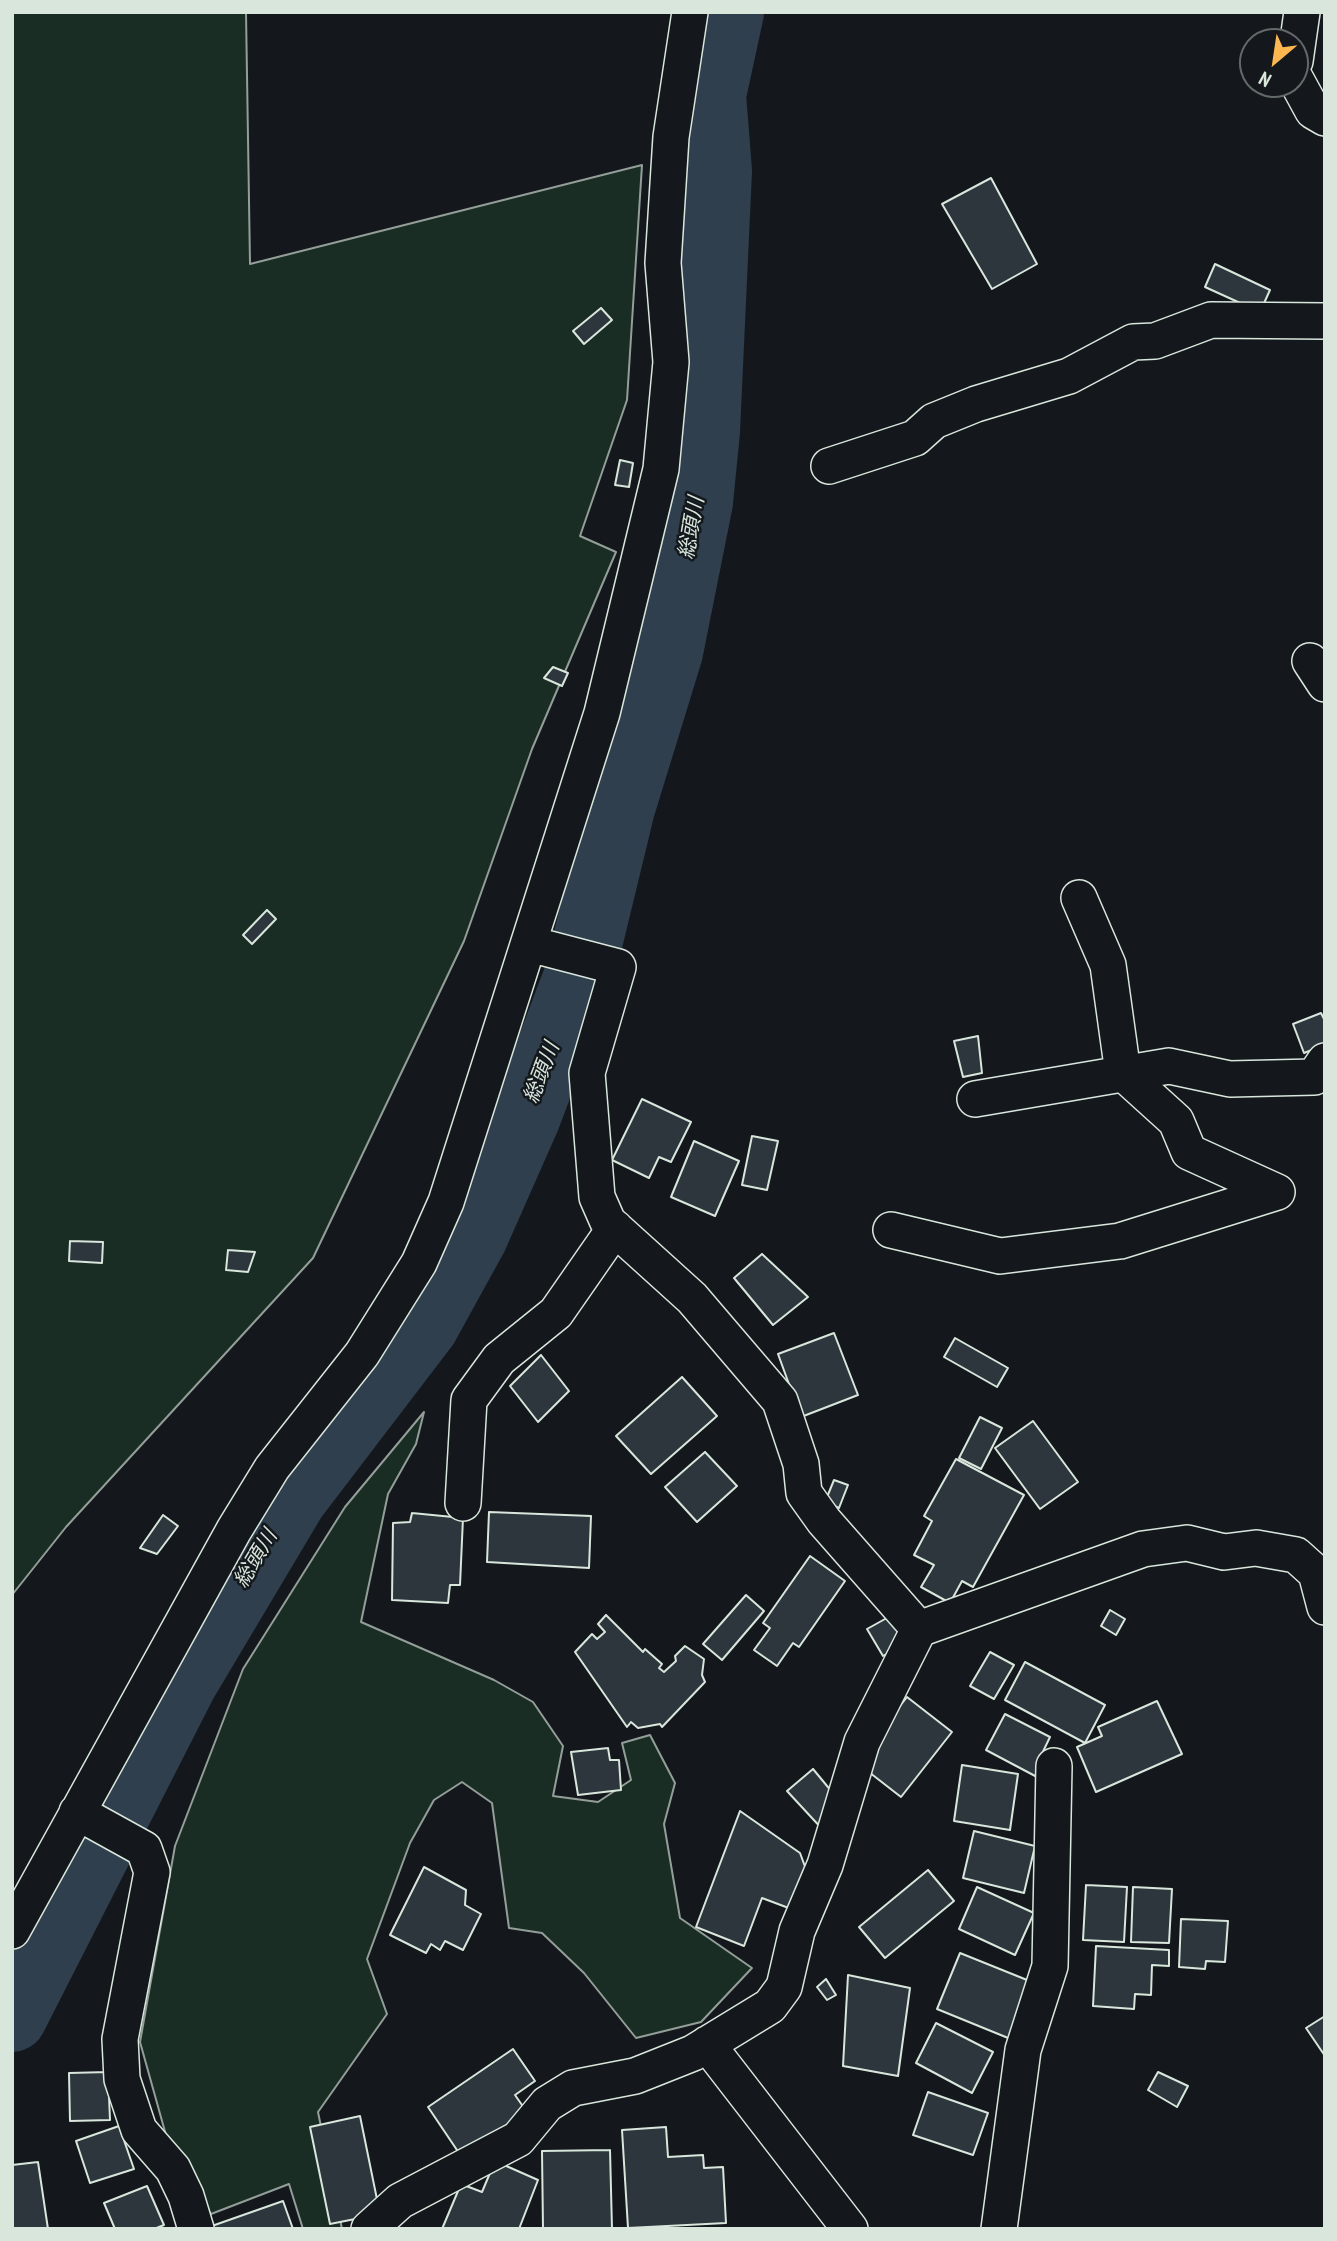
<!DOCTYPE html>
<html>
<head>
<meta charset="utf-8">
<style>
	body { margin:0 }
	#map { position:relative; width:1337px; height:2241px; overflow:hidden; background:#14181c; font-family:"PT Sans Narrow",sans-serif }
	canvas { display:block }
	.frame { position:absolute; inset:0; border:14px solid #d8e6dc; pointer-events:none }
	.north { position:absolute; left:1239px; top:28px; width:70px; height:70px; box-sizing:border-box; background:#14181c; border:2px solid #626a69; border-radius:50%; rotate:209deg; font-size:19px; font-weight:700; line-height:28px; text-align:center; color:#d8e6dc }
	.north::after { content:''; display:block; margin:auto; width:24px; height:32px; background:#ffb74d; clip-path:polygon(50% 0,100% 100%,50% 72%,0 100%) }
</style>
</head>
<body>
<div id="map">
<canvas width="1337" height="2241"></canvas>
<div class="frame"></div>
<div class="north">N</div>
</div>
<script>
const ctx = document.querySelector('canvas').getContext('2d');
ctx.lineJoin = 'round';
function fill(path, color) { ctx.fillStyle = color; ctx.fill(path, 'evenodd'); }
const toPath = rows => new Path2D(rows.map(r => 'M' + r).join(''));
function trace(path, color, width, dash) { ctx.strokeStyle = color; ctx.lineWidth = width; ctx.lineCap = dash ? 'butt' : 'round'; ctx.setLineDash(dash || []); ctx.stroke(path); }
function drawText(font, color, halo, rows, align = 'center') {
  ctx.font = font + ' "PT Sans Narrow","Noto Sans JP",sans-serif'; ctx.lineWidth = 5; ctx.setLineDash([]); ctx.textBaseline = 'middle'; ctx.strokeStyle = halo; ctx.fillStyle = color; for (const [text, x, y, turn = 0] of rows) {
    ctx.save(); ctx.translate(x, y); ctx.rotate((+turn || 0) * Math.PI / 180); ctx.textAlign = isNaN(turn) ? turn : align; if (halo) ctx.strokeText(text, 0, 0); ctx.fillText(text, 0, 0); ctx.restore();
  }
}
const green = toPath([
	[12,12,246,12,250,264,642,165,627,400,580,536,616,552,532,749,464,941,313,1258,66,1527,12,1595,12,12],
	[424,1412,416,1444,388,1494,361,1622,494,1680,533,1702,563,1746,553,1796,598,1802,631,1780,622,1743,650,1735,675,1783,664,1824,680,1918,752,1968,701,2022,636,2038,584,1973,542,1933,509,1928,492,1803,462,1782,434,1800,410,1843,367,1959,387,2014,318,2112,342,2229,303,2229,289,2184,211,2214,169,2146,140,2042,175,1846,243,1669,345,1507,424,1412]
]);
fill(green, '#1a2d24');
trace(green, '#939e99', 2);
trace(toPath([
	[12,2017,183,1681,292,1498,424,1325,473,1236,526,1116,580,973,620,808,668,652,698,502,705,431,717,171,711,95,729,12]
]), '#2f3f4d', 70);
const building = toPath([
	[991,178,1037,264,992,289,942,204,991,178],
	[1215,264,1270,290,1260,312,1205,287,1215,264],
	[601,308,612,320,584,344,573,331,601,308],
	[620,460,633,463,629,487,615,485,620,460],
	[553,667,568,673,562,686,544,678,553,667],
	[267,910,276,919,252,944,243,935,267,910],
	[1321,1013,1325,1021,1325,1045,1304,1053,1293,1024,1321,1013],
	[978,1036,982,1073,963,1077,954,1041,978,1036],
	[642,1099,691,1122,671,1162,659,1157,649,1178,612,1160,642,1099],
	[752,1136,778,1141,767,1190,742,1185,752,1136],
	[694,1141,739,1161,715,1216,671,1197,694,1141],
	[70,1241,103,1242,102,1263,69,1261,70,1241],
	[228,1250,255,1252,248,1272,226,1270,228,1250],
	[762,1254,808,1297,773,1325,734,1278,762,1254],
	[834,1333,858,1395,801,1417,778,1354,834,1333],
	[955,1338,1008,1368,997,1387,944,1357,955,1338],
	[541,1355,569,1391,538,1422,510,1386,541,1355],
	[682,1377,717,1416,651,1474,616,1436,682,1377],
	[980,1417,1002,1428,981,1469,959,1458,980,1417],
	[1033,1421,1078,1482,1040,1509,995,1448,1033,1421],
	[705,1452,737,1486,697,1522,665,1487,705,1452],
	[956,1459,1024,1495,973,1587,962,1581,950,1603,921,1587,934,1565,914,1555,932,1521,924,1516,956,1459],
	[834,1480,848,1485,839,1508,825,1502,834,1480],
	[489,1512,591,1516,589,1568,487,1562,489,1512],
	[412,1513,463,1518,460,1585,450,1585,448,1603,392,1600,393,1523,410,1522,412,1513],
	[163,1515,178,1526,157,1554,140,1548,163,1515],
	[810,1556,845,1581,799,1647,793,1643,777,1666,754,1650,770,1628,763,1623,810,1556],
	[746,1595,764,1611,722,1660,703,1644,746,1595],
	[1110,1610,1125,1619,1116,1635,1101,1626,1110,1610],
	[894,1614,909,1641,883,1656,867,1629,894,1614],
	[606,1615,643,1652,645,1649,662,1664,659,1668,664,1672,676,1661,675,1656,685,1646,704,1659,702,1675,705,1682,662,1727,660,1724,638,1728,631,1722,627,1727,575,1652,592,1634,597,1639,605,1632,598,1624,606,1615],
	[990,1652,1014,1665,994,1699,970,1686,990,1652],
	[1025,1662,1105,1705,1085,1743,1005,1700,1025,1662],
	[907,1697,952,1732,901,1797,856,1762,907,1697],
	[1157,1701,1182,1754,1096,1792,1077,1747,1102,1736,1098,1727,1157,1701],
	[1005,1714,1050,1737,1039,1760,1037,1777,986,1750,1005,1714],
	[608,1748,610,1760,619,1760,621,1790,578,1795,571,1752,608,1748],
	[962,1765,1018,1774,1010,1830,954,1821,962,1765],
	[813,1769,842,1804,824,1831,787,1791,813,1769],
	[740,1811,800,1853,807,1872,794,1910,762,1898,744,1946,696,1927,740,1811],
	[974,1831,1035,1846,1024,1893,963,1878,974,1831],
	[424,1867,466,1890,465,1905,481,1914,463,1950,445,1941,440,1950,431,1944,426,1953,390,1935,424,1867],
	[928,1870,954,1901,885,1958,859,1927,928,1870],
	[1086,1885,1127,1887,1124,1942,1083,1940,1086,1885],
	[977,1887,1034,1913,1015,1955,959,1929,977,1887],
	[1133,1887,1172,1889,1169,1943,1131,1942,1133,1887],
	[1181,1919,1228,1921,1225,1962,1206,1961,1205,1969,1179,1967,1181,1919],
	[1096,1946,1169,1950,1169,1966,1152,1965,1151,1995,1135,1994,1134,2009,1093,2006,1096,1946],
	[960,1953,1037,1984,1013,2040,937,2009,960,1953],
	[848,1975,910,1988,898,2076,843,2066,848,1975],
	[826,1979,836,1995,827,2000,817,1987,826,1979],
	[1325,2016,1325,2056,1306,2028,1325,2016],
	[936,2023,993,2052,972,2093,916,2063,936,2023],
	[513,2049,535,2081,515,2095,529,2115,463,2159,428,2107,513,2049],
	[108,2072,110,2120,70,2121,69,2073,108,2072],
	[1158,2072,1188,2086,1177,2107,1148,2090,1158,2072],
	[928,2092,988,2113,973,2155,913,2135,928,2092],
	[360,2116,380,2214,330,2224,310,2127,360,2116],
	[119,2126,134,2169,90,2183,76,2141,119,2126],
	[666,2127,668,2157,703,2155,704,2168,723,2167,726,2223,628,2228,622,2130,666,2127],
	[610,2150,612,2229,543,2229,542,2151,610,2150],
	[495,2161,538,2180,519,2229,442,2229,461,2184,482,2192,495,2161],
	[38,2162,48,2229,12,2229,12,2165,38,2162],
	[147,2186,164,2225,154,2229,115,2229,104,2203,147,2186],
	[283,2201,293,2229,210,2229,209,2227,283,2201]
]);
fill(building, '#2c363c');
trace(building, '#d8e6dc', 2);
const street = toPath([
	[1295,61,1302,12],
	[1295,78,1313,111,1325,118],
	[829,466,915,438,934,421,976,404,1069,376,1133,342,1155,341,1211,320,1325,321],
	[1310,661,1325,684],
	[1079,898,1108,965,1123,1073,1176,1121,1189,1152,1277,1192],
	[530,944,618,967,587,1073,597,1197,608,1222,692,1298,780,1401,801,1464,804,1493,824,1521,919,1629,1143,1549,1187,1543,1224,1552,1256,1548,1296,1555,1316,1573,1325,1607],
	[975,1099,1169,1066,1230,1079,1314,1077,1325,1061],
	[891,1230,1000,1256,1120,1241,1277,1192],
	[463,1503,469,1400,499,1359,556,1313,615,1228],
	[77,1812,144,1849,152,1872,120,2039,122,2079,139,2130,173,2169,186,2196,196,2229],
	[12,1931,234,1530,272,1468,362,1354,419,1263,446,1202,602,713,661,469,671,362,663,263,671,137,690,12],
	[707,2044,850,2229],
	[369,2229,400,2201,518,2139,547,2104,573,2088,635,2076,693,2053,770,2006,784,1987,797,1931,825,1865,862,1742,919,1629],
	[999,2229,1023,2050,1050,1966,1054,1766]
]);
trace(street, '#d8e6dc', 38);
trace(street, '#14181c', 35);
drawText('italic 21px', '#d8e6dc', '#14181c', [
	["総頭川",692,528,-80],
	["総頭川",542,1073,-69],
	["総頭川",256,1559,-59]
]);
</script>
</body>
</html>
